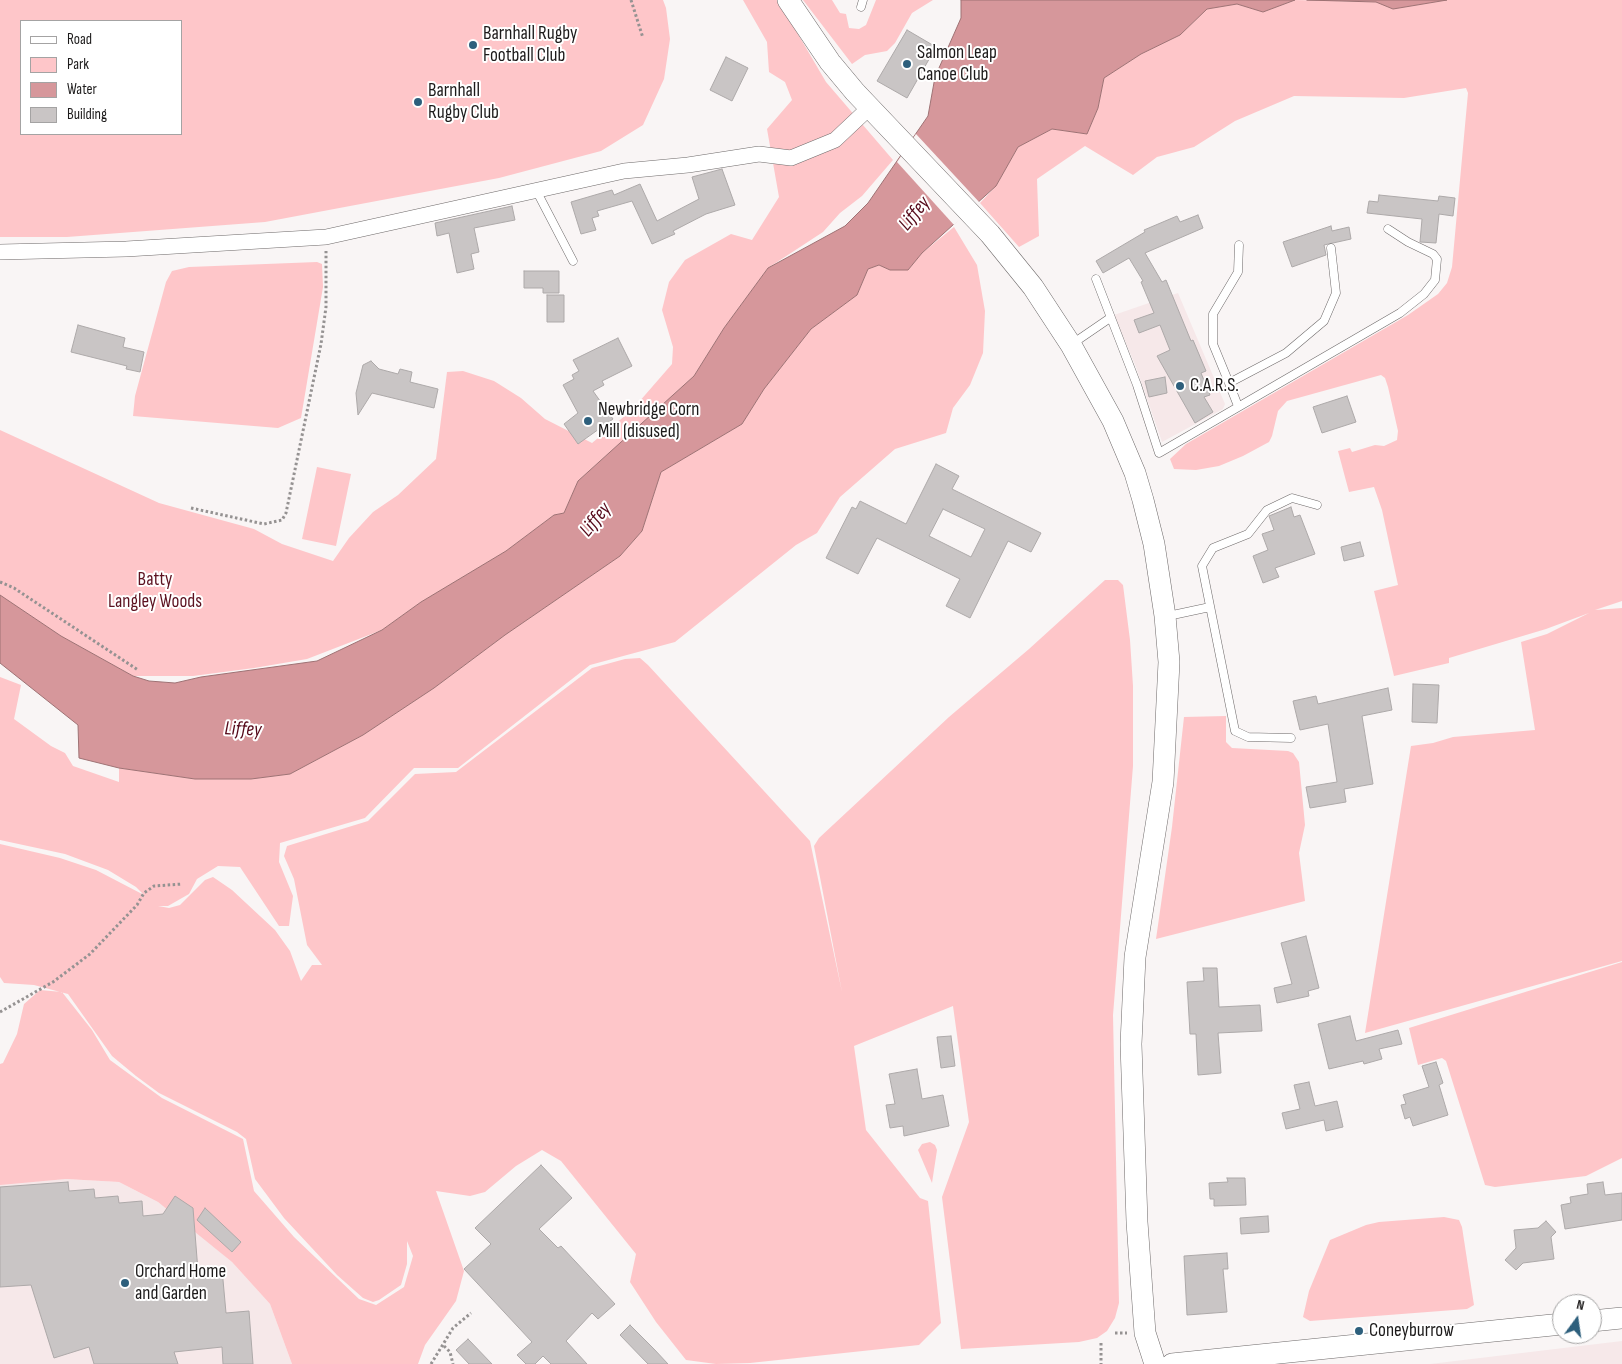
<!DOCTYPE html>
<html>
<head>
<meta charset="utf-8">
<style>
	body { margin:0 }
	#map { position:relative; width:1622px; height:1364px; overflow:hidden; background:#f9f5f5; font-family:"Sofia Sans Condensed",sans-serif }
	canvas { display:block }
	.legend { position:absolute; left:20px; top:20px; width:162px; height:115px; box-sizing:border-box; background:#fff; border:1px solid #a4a3a3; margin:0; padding:6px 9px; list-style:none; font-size:15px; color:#1c1a1a }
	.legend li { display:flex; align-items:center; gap:10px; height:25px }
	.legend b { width:25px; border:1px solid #a4a3a3 }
	.north { position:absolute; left:1552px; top:1294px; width:50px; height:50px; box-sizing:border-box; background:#fff; border:1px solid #a4a3a3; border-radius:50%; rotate:14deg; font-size:14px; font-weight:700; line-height:20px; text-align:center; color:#1c1a1a }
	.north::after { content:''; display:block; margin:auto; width:18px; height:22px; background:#2d5f7c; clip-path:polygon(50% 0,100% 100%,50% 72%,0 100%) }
</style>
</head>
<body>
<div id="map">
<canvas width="1622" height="1364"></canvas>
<ul class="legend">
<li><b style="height:6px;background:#fff"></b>Road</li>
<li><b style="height:14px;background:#fec6c9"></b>Park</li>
<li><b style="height:14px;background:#d6979b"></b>Water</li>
<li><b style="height:14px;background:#c9c5c5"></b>Building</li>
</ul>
<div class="north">N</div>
</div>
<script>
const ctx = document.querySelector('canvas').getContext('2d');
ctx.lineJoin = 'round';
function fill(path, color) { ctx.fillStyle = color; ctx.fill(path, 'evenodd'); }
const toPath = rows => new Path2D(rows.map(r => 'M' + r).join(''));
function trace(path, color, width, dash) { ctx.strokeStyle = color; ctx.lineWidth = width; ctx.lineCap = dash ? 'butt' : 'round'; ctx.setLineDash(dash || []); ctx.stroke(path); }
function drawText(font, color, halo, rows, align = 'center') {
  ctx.font = font + ' "Sofia Sans Condensed",sans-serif'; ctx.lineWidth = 4; ctx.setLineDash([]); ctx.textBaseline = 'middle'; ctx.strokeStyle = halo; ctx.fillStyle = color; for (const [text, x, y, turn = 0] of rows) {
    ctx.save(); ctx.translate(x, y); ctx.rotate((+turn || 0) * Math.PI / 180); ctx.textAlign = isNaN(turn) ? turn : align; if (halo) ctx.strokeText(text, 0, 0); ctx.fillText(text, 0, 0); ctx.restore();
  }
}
fill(toPath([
	[1178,293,1225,404,1223,409,1162,442,1136,367,1114,315],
	[66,1179,119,1182,158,1202,206,1239,232,1262,270,1304,292,1364,0,1364,0,1184],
	[1622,1341,1622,1364,1430,1364]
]), '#f6e8e9');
fill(toPath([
	[0,0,663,0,666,8,670,39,664,79,643,125,601,151,499,178,265,222,67,237,0,237],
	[21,21,181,21,181,134,21,134],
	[743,0,778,0,826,82,893,160,862,196,840,213,823,232,768,268,724,328,694,376,578,481,564,513,554,515,506,551,421,602,382,630,307,659,254,668,193,676,133,676,61,636,0,595,0,430,159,503,254,529,282,544,333,561,349,538,373,512,398,495,436,459,447,372,463,371,494,381,521,398,545,419,592,443,632,410,672,364,673,347,662,310,669,282,685,260,731,234,752,240,779,197,767,129,792,100,785,82,769,72,767,42],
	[803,0,832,0,840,13,846,14,849,28,859,29,866,25,876,0,933,0,912,13,895,43,887,51,865,55,852,64],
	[1295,0,1377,2,1393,9,1447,0,1622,0,1622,601,1595,610,1622,608,1622,961,1365,1033,1411,746,1433,743,1453,737,1535,730,1521,642,1547,634,1589,613,1546,629,1449,658,1449,663,1394,676,1374,591,1398,585,1382,510,1374,487,1349,492,1338,451,1350,448,1352,452,1375,445,1384,446,1397,440,1398,431,1388,387,1385,378,1381,375,1287,401,1278,411,1272,436,1269,442,1243,456,1219,466,1196,470,1174,469,1170,459,1186,444,1408,315,1438,294,1447,283,1452,267,1468,93,1466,88,1404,98,1294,96,1235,121,1194,147,1157,157,1133,175,1085,146,1037,179,1039,236,1019,247,980,203,996,186,1018,147,1052,129,1087,134,1098,108,1104,78,1141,54,1180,35,1207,9,1237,4,1263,12],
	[954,227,977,265,985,311,983,353,970,385,953,408,946,433,895,449,840,497,817,533,796,545,675,642,590,665,458,768,414,768,365,818,280,843,279,862,293,896,289,926,279,926,240,867,218,866,197,879,189,894,168,906,158,906,169,908,180,905,205,880,213,877,232,890,275,930,290,951,301,981,312,965,322,965,307,945,294,879,284,856,287,846,368,821,415,774,456,772,592,668,625,659,640,658,648,665,810,841,842,992,814,846,819,838,949,717,1029,649,1105,580,1118,580,1123,585,1130,640,1133,686,1133,766,1113,1015,1119,1303,1115,1318,1107,1331,1097,1338,1079,1342,961,1349,942,1197,969,1122,953,1006,854,1046,866,1130,920,1198,928,1201,941,1323,919,1345,750,1363,716,1364,686,1360,656,1322,630,1282,636,1254,561,1161,542,1150,516,1166,485,1192,470,1196,436,1191,464,1271,456,1301,425,1345,418,1364,292,1364,270,1304,232,1262,158,1202,119,1182,66,1179,0,1185,0,1064,3,1063,17,1034,24,1004,40,990,62,992,92,1030,110,1060,162,1098,243,1139,254,1191,294,1237,359,1299,376,1305,404,1287,413,1256,407,1241,407,1264,401,1285,379,1300,373,1302,363,1298,337,1275,284,1218,255,1179,246,1139,237,1132,159,1093,136,1076,112,1056,68,994,34,985,4,983,0,977,0,844,60,858,96,870,144,895,136,887,108,870,65,854,0,840,0,677,21,685,14,719,51,746,65,753,73,766,119,782,119,768,195,779,251,779,290,774,363,735,434,688,505,635,620,556,642,531,661,472,742,424,764,389,811,329,857,295,868,269,879,265,890,270,908,270,922,253],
	[317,262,322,264,323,287,301,418,278,428,133,416,135,396,166,282,172,271,189,267],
	[317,467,351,474,336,546,302,539],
	[1226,716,1226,742,1232,748,1288,751,1293,753,1299,762,1305,825,1299,853,1305,901,1156,939,1172,827,1184,717],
	[1622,962,1622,1158,1586,1176,1495,1187,1485,1185,1446,1061,1442,1058,1418,1065,1409,1028],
	[930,1142,935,1145,937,1150,932,1183,918,1150,922,1144],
	[1444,1217,1459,1220,1462,1227,1474,1305,1467,1309,1310,1321,1303,1317,1309,1291,1330,1240,1366,1225,1379,1222]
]), '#fec6c9');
const water = toPath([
	[961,0,1295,0,1263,12,1237,4,1207,9,1180,35,1141,54,1104,78,1098,108,1087,134,1052,129,1018,147,996,186,922,253,908,270,890,270,879,265,868,269,857,295,811,329,764,389,742,424,661,472,642,531,620,556,505,635,434,688,363,735,290,774,251,779,195,779,119,768,79,758,78,725,0,663,0,595,61,636,133,676,149,681,175,683,201,677,317,661,382,630,421,602,506,551,554,515,564,513,578,481,694,376,724,328,768,268,845,226,868,203,928,116,935,77,961,18,961,0],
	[1307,0,1447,0,1393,9,1376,2,1307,0]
]);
fill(water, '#d6979b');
trace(water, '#9e7274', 1);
fill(toPath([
	[916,134,980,203,954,225,897,162]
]), '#f9f5f5');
const building = toPath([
	[907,30,936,47,907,98,877,81,907,30],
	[726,57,748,68,732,101,710,90,726,57],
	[722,169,735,205,706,214,673,231,675,234,652,244,632,201,597,211,599,216,592,218,596,230,581,234,571,202,612,190,614,195,640,184,657,221,699,199,692,177,722,169],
	[1379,195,1438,201,1439,196,1455,198,1453,216,1439,214,1436,243,1420,242,1422,219,1367,213,1369,201,1378,202,1379,195],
	[512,206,515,220,474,228,479,252,471,254,474,269,457,273,449,233,437,236,435,223,512,206],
	[1198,215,1203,228,1145,253,1162,282,1166,280,1191,341,1193,340,1206,371,1201,373,1210,395,1204,397,1213,412,1195,423,1157,356,1170,350,1160,325,1139,333,1134,320,1154,313,1141,282,1143,281,1129,258,1103,273,1096,261,1145,232,1144,230,1177,216,1180,222,1198,215],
	[1331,226,1332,231,1349,227,1351,239,1324,245,1326,255,1292,267,1283,242,1331,226],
	[524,271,559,271,559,293,543,293,543,288,524,288,524,271],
	[547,295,564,295,564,322,547,322,547,295],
	[78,325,125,338,123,347,144,352,140,372,126,369,127,366,71,352,78,325],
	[618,338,632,366,602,381,604,385,593,391,613,419,578,444,564,424,578,413,563,385,574,379,572,375,579,371,573,360,618,338],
	[371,361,379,369,398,374,400,369,412,372,410,382,438,389,434,408,372,393,358,415,356,393,363,365,371,361],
	[1165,377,1167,393,1149,397,1145,381,1165,377],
	[1347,396,1356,422,1322,433,1313,407,1347,396],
	[936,464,959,476,952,489,1041,533,1031,552,1008,541,970,618,946,606,960,579,877,538,858,574,826,558,852,507,856,509,860,501,906,524,936,464],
	[943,509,985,529,971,557,929,536,943,509],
	[1291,507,1294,517,1300,515,1315,554,1275,568,1279,577,1263,583,1253,556,1268,550,1262,534,1274,530,1269,516,1291,507],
	[1360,542,1364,556,1344,561,1341,547,1360,542],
	[1413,684,1439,685,1437,723,1412,722,1413,684],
	[1388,688,1392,710,1362,716,1373,784,1344,789,1346,802,1310,808,1306,787,1337,782,1328,724,1300,730,1293,701,1316,696,1318,704,1388,688],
	[1306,936,1319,988,1308,991,1309,996,1277,1003,1274,988,1292,984,1281,943,1306,936],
	[1203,968,1217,968,1219,1007,1260,1005,1262,1031,1218,1033,1221,1073,1198,1075,1196,1034,1190,1034,1187,982,1204,981,1203,968],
	[1350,1016,1356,1041,1398,1030,1402,1044,1379,1049,1382,1059,1364,1064,1363,1061,1329,1069,1318,1024,1350,1016],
	[951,1036,955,1066,941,1068,937,1037,951,1036],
	[1436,1062,1443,1083,1439,1085,1448,1115,1413,1126,1410,1117,1405,1119,1401,1105,1406,1104,1403,1095,1429,1087,1422,1066,1436,1062],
	[917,1069,922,1099,943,1095,949,1126,904,1136,903,1126,890,1128,886,1105,895,1104,889,1074,917,1069],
	[1309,1082,1315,1106,1337,1101,1343,1127,1326,1131,1324,1120,1286,1129,1282,1113,1300,1109,1294,1085,1309,1082],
	[541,1165,572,1198,539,1229,558,1248,561,1246,615,1304,598,1319,592,1313,566,1341,587,1364,551,1364,543,1356,535,1364,526,1364,517,1355,532,1342,464,1269,491,1244,475,1228,541,1165],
	[1227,1178,1245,1178,1246,1205,1214,1206,1214,1199,1210,1199,1209,1183,1228,1182,1227,1178],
	[68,1182,69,1191,94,1189,95,1198,118,1196,119,1203,142,1201,143,1216,163,1214,175,1196,193,1208,198,1271,222,1269,226,1313,249,1311,253,1364,223,1364,222,1347,174,1352,178,1364,94,1364,89,1347,54,1358,31,1285,0,1287,0,1187,68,1182],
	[1603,1182,1605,1195,1622,1193,1622,1220,1565,1229,1561,1205,1571,1203,1570,1197,1588,1194,1587,1184,1603,1182],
	[205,1208,241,1242,232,1252,197,1220,205,1208],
	[1268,1216,1269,1232,1241,1234,1240,1218,1268,1216],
	[1546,1221,1556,1232,1551,1237,1554,1259,1523,1263,1516,1270,1505,1260,1516,1248,1514,1230,1538,1228,1546,1221],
	[1227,1253,1228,1269,1223,1269,1227,1312,1187,1315,1184,1256,1227,1253],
	[630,1325,654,1349,668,1364,648,1364,620,1335,630,1325],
	[468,1339,492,1364,469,1364,456,1350,468,1339]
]);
fill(building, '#c9c5c5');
trace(building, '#ada9a9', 1);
const lane = toPath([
	[861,7,863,0],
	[536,190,573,261],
	[1239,245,1238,272,1213,314,1213,344,1229,383,1286,353,1324,321,1336,293,1331,248],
	[1096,279,1137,385,1159,453,1400,313,1424,294,1435,280,1437,259,1433,254,1408,242,1388,229],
	[1072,344,1110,318],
	[1229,383,1238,406],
	[1168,616,1210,607],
	[1291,738,1248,737,1235,731,1202,566,1213,548,1248,534,1267,510,1292,498,1317,505]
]);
const street = toPath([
	[0,252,126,249,326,237,624,171,688,165,759,154,791,158,835,140,869,108]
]);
const secondary = toPath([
	[788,0,830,62,855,92,990,234,1033,287,1071,345,1113,421,1135,473,1143,500,1154,544,1165,616,1169,662,1163,782,1135,957,1131,1044,1137,1222,1145,1333,1155,1364],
	[1592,1321,1622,1318],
	[1172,1364,1562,1324]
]);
trace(lane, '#6e6a6a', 9);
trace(street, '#6e6a6a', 16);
trace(secondary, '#6e6a6a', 22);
trace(toPath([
	[631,0,643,38],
	[191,508,264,524,282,520,286,513,321,344,326,307,326,251],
	[0,582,14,588,138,670],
	[0,1012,53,982,90,954,137,905,144,893,154,886,182,884],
	[1115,1333,1127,1333],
	[1101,1343,1101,1364],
	[444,1346,450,1352,453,1364],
	[431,1364,453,1328,471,1313]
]), '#959292', 3, [2.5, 2.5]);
trace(lane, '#fff', 8);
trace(street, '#fff', 15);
trace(secondary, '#fff', 21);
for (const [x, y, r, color] of [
	[473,45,5,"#2d5f7c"],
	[907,64,5,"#2d5f7c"],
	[418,102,5,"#2d5f7c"],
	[1180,386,5,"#2d5f7c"],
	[588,421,5,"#2d5f7c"],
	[125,1283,5,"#2d5f7c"],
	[1359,1331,5,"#2d5f7c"]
]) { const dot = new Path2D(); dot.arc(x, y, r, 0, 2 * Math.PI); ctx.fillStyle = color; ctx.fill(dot); trace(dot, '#fff', 2); }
drawText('19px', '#1c1a1a', '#fff', [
	["Barnhall Rugby",483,34],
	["Football Club",483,56],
	["Salmon Leap",917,53],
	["Canoe Club",917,75],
	["Barnhall",428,91],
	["Rugby Club",428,113],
	["C.A.R.S.",1190,386],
	["Newbridge Corn",598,410],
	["Mill (disused)",598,432],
	["Orchard Home",135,1272],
	["and Garden",135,1294],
	["Coneyburrow",1369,1331]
], 'left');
drawText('19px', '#5c1220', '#fff', [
	["Batty",155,580],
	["Langley Woods",155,602]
]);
drawText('italic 20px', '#55091a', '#fff', [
	["Liffey",915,214,-51],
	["Liffey",596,520,-51],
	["Liffey",243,730,2]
]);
</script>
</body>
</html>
